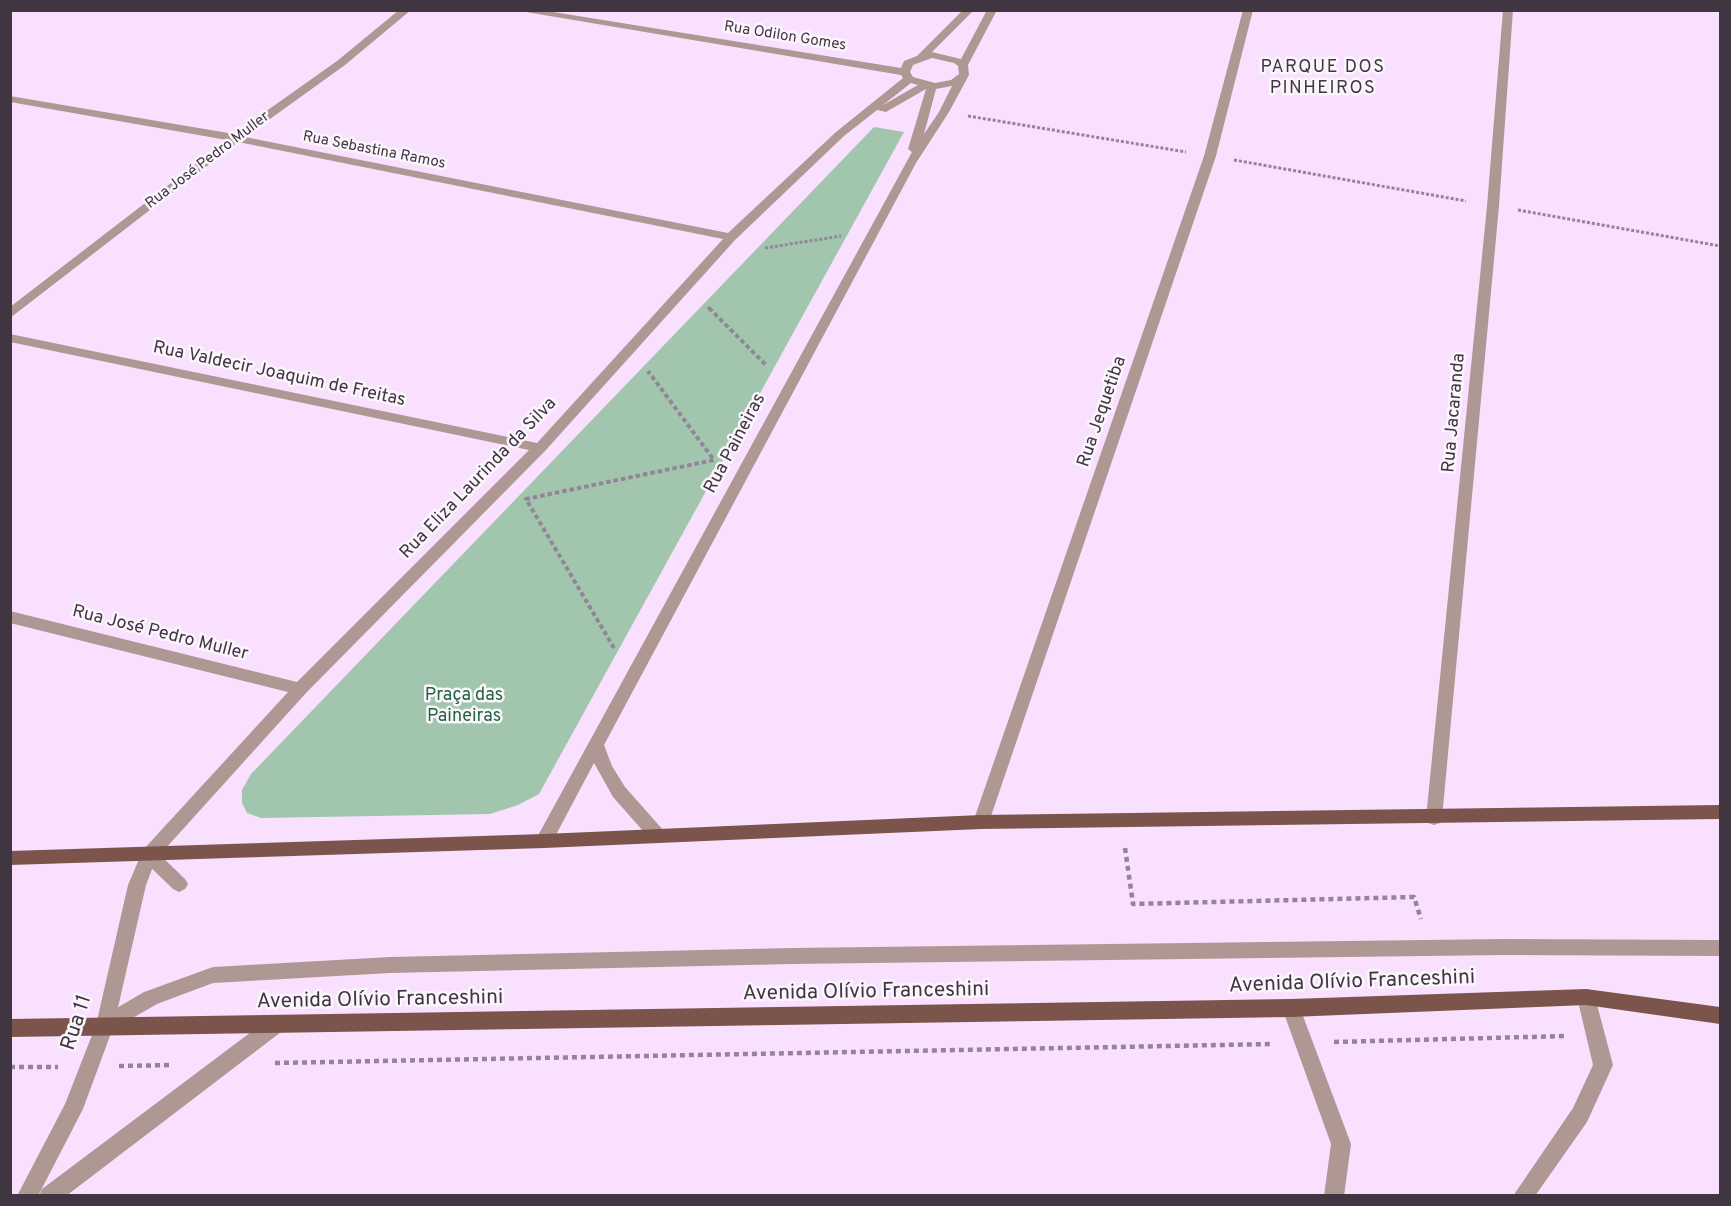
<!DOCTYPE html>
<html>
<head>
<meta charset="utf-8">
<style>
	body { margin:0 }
	#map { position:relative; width:1731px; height:1206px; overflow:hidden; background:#fae0ff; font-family:Overpass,sans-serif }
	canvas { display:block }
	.frame { position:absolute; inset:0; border:12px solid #403642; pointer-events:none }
</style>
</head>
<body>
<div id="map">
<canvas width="1731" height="1206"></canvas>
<div class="frame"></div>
</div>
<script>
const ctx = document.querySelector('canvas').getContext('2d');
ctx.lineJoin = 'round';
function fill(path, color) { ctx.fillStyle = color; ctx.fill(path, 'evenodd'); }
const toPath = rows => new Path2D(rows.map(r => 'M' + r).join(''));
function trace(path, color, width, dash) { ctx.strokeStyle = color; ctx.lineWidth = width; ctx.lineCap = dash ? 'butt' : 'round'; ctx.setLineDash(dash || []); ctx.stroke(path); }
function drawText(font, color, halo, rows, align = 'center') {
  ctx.font = font + ' Overpass,sans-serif'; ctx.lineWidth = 5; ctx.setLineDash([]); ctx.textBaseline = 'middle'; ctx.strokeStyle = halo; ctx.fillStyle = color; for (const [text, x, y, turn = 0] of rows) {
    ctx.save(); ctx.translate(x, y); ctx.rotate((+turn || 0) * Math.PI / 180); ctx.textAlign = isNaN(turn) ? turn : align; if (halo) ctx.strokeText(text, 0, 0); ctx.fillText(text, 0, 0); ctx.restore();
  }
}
fill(toPath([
	[874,127,904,132,539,794,518,805,490,814,261,818,247,813,242,803,242,790,251,774]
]), '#a1c6ad');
trace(toPath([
	[968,116,1186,152],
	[1234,160,1466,201],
	[1518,210,1720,246],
	[765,248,841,236],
	[708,307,711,310]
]), '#958499', 3, [3, 2]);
trace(toPath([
	[709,308,767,366],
	[614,648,526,499,714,460,648,371]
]), '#958499', 4, [4.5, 3]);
trace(toPath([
	[1125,848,1133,904,1414,897,1421,919],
	[1334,1042,1566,1036],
	[275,1063,1273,1044],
	[119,1066,172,1065],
	[10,1067,58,1067]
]), '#958499', 4.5, [5, 4]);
fill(toPath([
	[149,848,155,850,185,879,188,884,185,889,179,892,173,889,143,860,140,855,143,850,149,848],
	[1504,939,1720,940,1720,956,1504,955,792,964,390,973,213,983,157,1004,105,1034,98,1031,96,1025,98,1019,144,992,213,967,390,957,792,948,1504,939]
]), '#af9893');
fill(toPath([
	[399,10,411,10,345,65,245,137,728,233,836,132,903,78,901,75,514,10,541,10,901,68,904,61,917,56,963,10,974,10,932,52,961,59,987,10,997,10,968,65,969,75,949,112,916,163,604,745,612,766,625,787,664,831,667,836,664,841,658,843,652,841,613,797,594,763,550,846,544,848,538,846,535,841,912,152,908,149,926,89,886,112,877,110,844,136,735,240,545,451,306,693,156,859,146,885,114,1025,83,1109,38,1196,17,1196,65,1104,96,1025,128,885,143,850,288,692,10,623,10,611,297,682,529,450,10,342,10,334,537,443,723,239,238,142,10,318,10,307,227,140,10,102,10,96,234,134,337,61,399,10],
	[932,58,954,63,958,66,959,74,951,80,935,83,913,77,910,72,913,65,932,58],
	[911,83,918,85,883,105,911,83],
	[952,86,939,112,924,134,936,89,952,86],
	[1243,10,1253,10,1216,156,989,822,987,827,981,829,975,827,973,822,1204,156,1243,10],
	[1503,10,1513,10,1499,206,1442,818,1440,823,1434,825,1428,823,1426,818,1487,206,1503,10],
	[1586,989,1593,991,1595,997,1613,1065,1587,1122,1535,1196,1513,1196,1573,1108,1593,1065,1577,997,1579,991,1586,989],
	[1291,999,1298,1002,1300,1008,1351,1144,1344,1196,1324,1196,1331,1144,1282,1008,1284,1002,1291,999],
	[274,1017,281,1020,283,1026,281,1032,66,1196,39,1196,42,1189,267,1020,274,1017]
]), '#af9893');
fill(toPath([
	[1720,805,1720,819,981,829,544,848,10,865,10,851,544,834,981,815,1720,805],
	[1586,989,1720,1007,1720,1024,1586,1005,1291,1017,10,1037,10,1019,1291,999,1586,989]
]), '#7b544c');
drawText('15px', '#403642', '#fbf5fc', [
	["Rua Odilon Gomes",785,37,9],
	["Rua Sebastina Ramos",374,151,11],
	["Rua José Pedro Muller",208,161,-37]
]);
ctx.letterSpacing = '1.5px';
drawText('18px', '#403642', '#fbf5fc', [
	["PARQUE DOS",1323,68],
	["PINHEIROS",1323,89]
]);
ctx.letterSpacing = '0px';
drawText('18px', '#403642', '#fbf5fc', [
	["Rua Valdecir Joaquim de Freitas",279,375,12],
	["Rua Jequetiba",1103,412,-71],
	["Rua Jacaranda",1455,413,-85],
	["Rua Paineiras",736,444,-62],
	["Rua Eliza Laurinda da Silva",479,479,-46],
	["Rua José Pedro Muller",160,634,14]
]);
drawText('18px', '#1f6540', '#fbf5fc', [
	["Praça das",464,696],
	["Paineiras",464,717]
]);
drawText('21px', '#403642', '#fbf5fc', [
	["Avenida Olívio Franceshini",1352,983,-2],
	["Avenida Olívio Franceshini",866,993,-1],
	["Avenida Olívio Franceshini",380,1001,-1],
	["Rua 11",78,1023,-72]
]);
</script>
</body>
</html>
